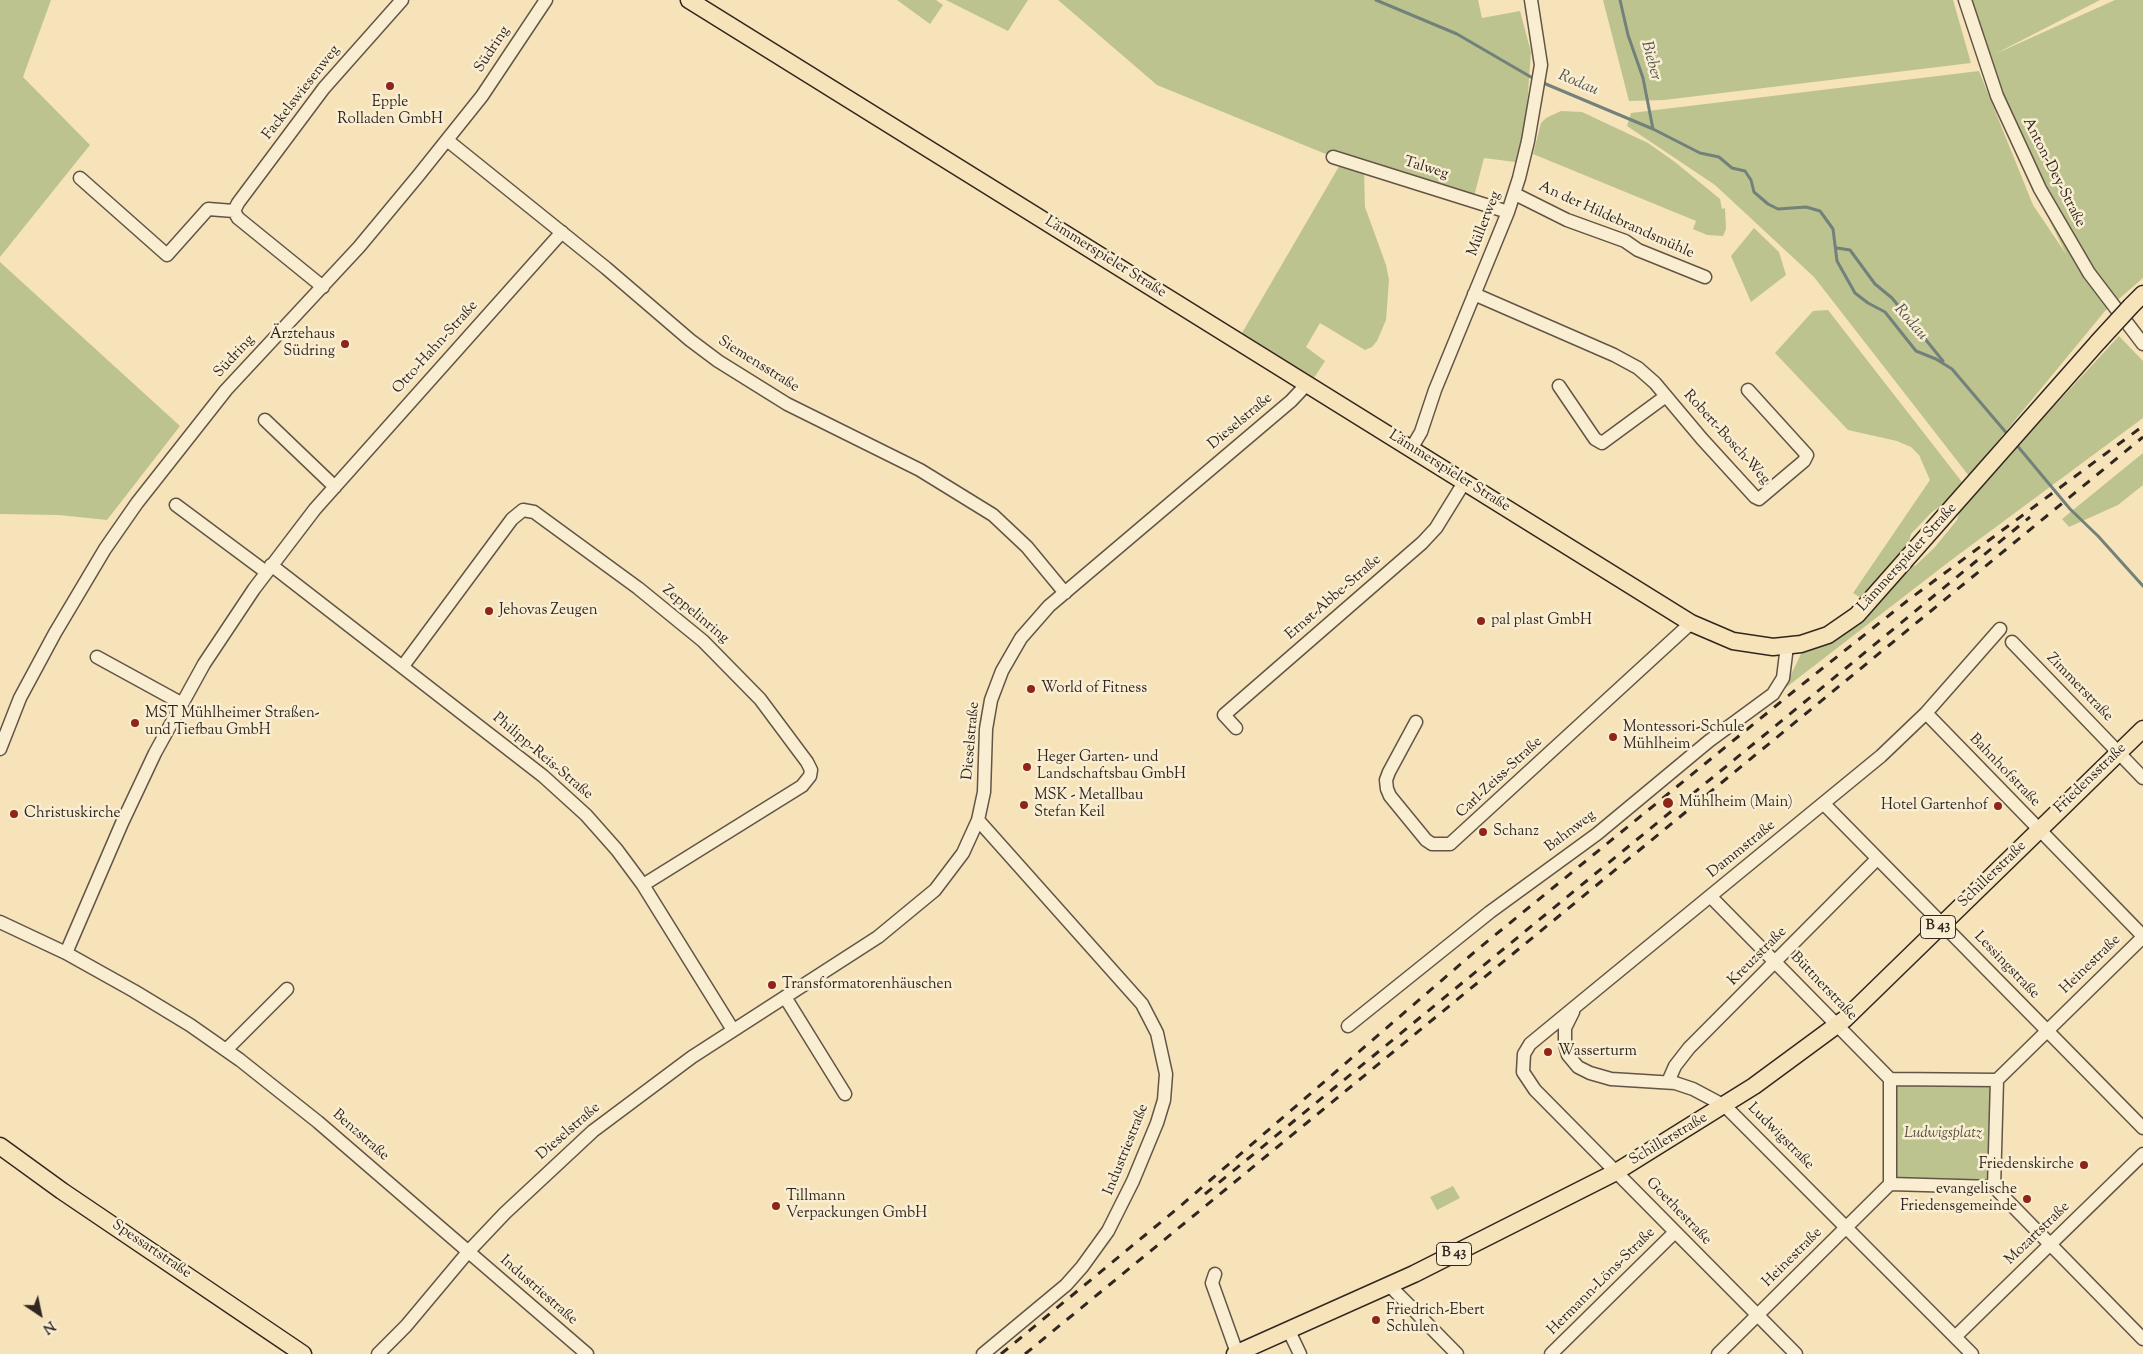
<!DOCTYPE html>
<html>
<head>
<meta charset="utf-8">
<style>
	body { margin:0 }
	#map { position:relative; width:2143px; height:1354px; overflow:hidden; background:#f6e3b9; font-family:"Sorts Mill Goudy",serif }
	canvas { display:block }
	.north { position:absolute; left:15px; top:1289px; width:50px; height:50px; -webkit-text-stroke:4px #f9edd2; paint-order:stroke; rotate:146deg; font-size:14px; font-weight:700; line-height:20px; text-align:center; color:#312620 }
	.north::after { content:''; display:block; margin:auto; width:18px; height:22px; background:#312620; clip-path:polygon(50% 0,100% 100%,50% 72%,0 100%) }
</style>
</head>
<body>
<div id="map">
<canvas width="2143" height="1354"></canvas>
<div class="north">N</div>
</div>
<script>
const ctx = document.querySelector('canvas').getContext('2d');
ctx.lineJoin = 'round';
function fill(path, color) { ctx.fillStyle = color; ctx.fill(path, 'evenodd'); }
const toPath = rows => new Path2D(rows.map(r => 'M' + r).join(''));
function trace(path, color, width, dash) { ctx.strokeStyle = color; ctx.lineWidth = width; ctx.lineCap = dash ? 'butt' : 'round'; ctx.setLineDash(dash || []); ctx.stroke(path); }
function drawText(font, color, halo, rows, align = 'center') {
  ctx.font = font + ' "Sorts Mill Goudy",serif'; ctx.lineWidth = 5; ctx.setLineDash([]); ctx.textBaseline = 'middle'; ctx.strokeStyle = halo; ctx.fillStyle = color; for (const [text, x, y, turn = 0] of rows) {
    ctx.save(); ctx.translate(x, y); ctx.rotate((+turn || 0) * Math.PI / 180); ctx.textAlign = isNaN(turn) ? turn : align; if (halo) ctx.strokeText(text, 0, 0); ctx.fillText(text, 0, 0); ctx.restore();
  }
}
fill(toPath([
	[0,0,51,0,23,77,90,145,0,257],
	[897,0,936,0,943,5,930,24],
	[946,0,1028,0,1008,31],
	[1058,0,1478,0,1482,18,1520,11,1531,52,1523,163,1484,158,1472,204,1364,170,1365,207,1386,265,1389,280,1386,320,1377,341,1372,347,1365,350,1320,323,1306,347,1325,361,1314,378,1242,333,1341,163,1333,157,1157,85],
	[1603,0,1953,0,1971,63,1664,100,1629,101],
	[1969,0,2100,0,1995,54,2115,0,2143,0,2143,278,2105,311,1969,476,1814,277,1715,185,1627,126,1631,113,1979,71,2033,205,2066,254,2019,158],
	[1561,111,1582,112,1648,143,1675,162,1720,199,1722,209,1725,208,1726,229,1723,236,1707,235,1693,229,1696,221,1533,154,1541,123,1546,118],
	[1754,228,1779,252,1786,275,1751,302,1731,256],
	[0,262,180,426,107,520,59,515,0,514],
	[1828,310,1962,482,1951,499,1932,512,1911,534,1906,552,1861,598,1853,593,1930,480,1919,455,1911,447,1897,441,1848,430,1775,353,1813,311],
	[2119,336,2143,361,2143,418,1950,561,1784,689,1801,654,1796,652,1859,622,1882,600,1912,565,1915,566,1935,547,1957,520,1961,507],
	[2143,453,2143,485,2118,505,2069,527,2062,519],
	[1895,1085,1992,1085,1990,1183,1894,1181],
	[1453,1186,1460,1198,1437,1210,1430,1197]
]), '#bdc38f');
trace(toPath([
	[1376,0,1457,34,1536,80],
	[1620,0,1628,35,1643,78,1653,129],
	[1541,82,1653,129,1700,153,1719,157,1732,168,1745,171,1751,180,1754,192,1768,204,1778,209,1806,207,1820,211,1833,229,1837,261,1855,293,1868,303,1885,312,1916,351,1936,359,1952,369,2009,436],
	[1837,248,1850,250,1875,284,1892,298,1943,361],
	[2015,443,2070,509,2098,536,2143,586]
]), '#72817b', 3);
const minor = toPath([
	[1965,0,1997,96,2040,189,2089,273,2143,344],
	[447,140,606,268,690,340,718,361,787,404,920,470,993,515,1027,547,1065,593],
	[1333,157,1508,212],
	[80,178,167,255,208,209,234,211],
	[1515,194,1567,220,1625,241,1638,250,1705,277],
	[323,287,238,218,234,211,238,203,324,88,402,0],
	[1474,294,1614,355,1638,368,1655,383,1702,439,1755,497,1759,499,1804,461,1807,455,1748,390],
	[1559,386,1595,439,1602,443,1666,396],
	[265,420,335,487],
	[1411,449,1421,432,1435,390,1508,212,1519,178,1528,141,1541,65,1531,0],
	[176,505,266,572],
	[271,565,543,776,586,815,617,850,643,885,733,1030],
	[2012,642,2143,778],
	[97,657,181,703],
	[403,666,512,519,523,510,534,512,638,588,703,641,760,699,807,762,811,770,810,776,802,786,643,885],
	[1926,713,2143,936],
	[1416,722,1389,772,1386,780,1387,789,1390,796,1426,840,1432,844,1450,844,1691,623],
	[1236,728,1224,715,1422,543,1436,528,1465,481],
	[0,749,20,698,55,633,105,549,137,503,226,390,359,247,418,176,482,96,546,0],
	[1824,804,2143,1128],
	[978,820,1142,1004,1157,1033,1166,1074,1164,1100,1157,1123,1133,1181,1108,1231,1082,1267,1066,1285,983,1354],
	[1711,897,1890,1079],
	[0,922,66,953,134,991,190,1025,240,1060,318,1122,587,1354],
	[66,953,122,823,155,753,204,664,254,589,315,509,562,232],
	[785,997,845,1094],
	[1573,1012,1565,1028,1565,1044,1568,1055,1578,1067,1590,1073,1611,1079,1675,1083,1693,1089,1725,1106,1972,1354],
	[1348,1026,1490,912,1597,834,1709,741,1773,694,1783,678,1787,646],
	[226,1050,287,989],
	[1890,1079,1997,1080,1994,1187,1890,1184,1890,1079],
	[1997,1080,2143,937],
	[1668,1082,1675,1066,1689,1048,1877,859],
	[1994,1187,2143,1339],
	[1215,1274,1212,1283,1237,1353],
	[1389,1285,1457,1354],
	[1289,1331,1300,1354],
	[1955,1337,2143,1154],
	[378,1354,406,1326,468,1252,505,1213,593,1131,692,1057,878,937,935,890,963,853,978,820,984,792,986,729,991,700,1002,671,1021,638,1049,606,1291,401,1307,384],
	[1551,1354,1675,1232],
	[1718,1354,1890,1184],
	[1796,1354,1535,1090,1523,1072,1524,1054,1530,1044,1581,1002,1881,756,1926,713,2000,629]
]);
const major = toPath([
	[689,0,1691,623,1733,641,1773,647,1801,644,1828,635,1857,615,2098,342],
	[2131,306,2143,294],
	[0,1146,62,1191,303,1354],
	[1235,1354,1414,1274,1616,1172,1754,1086,1845,1019,2143,729]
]);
trace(minor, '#625546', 15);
trace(major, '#312620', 19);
trace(minor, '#f9edd2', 12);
trace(major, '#f6e3b9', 16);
trace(toPath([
	[1205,1194,2030,517],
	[1001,1354,1178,1208,1478,949,1799,687,1907,601,2143,426],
	[1025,1354,2143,437]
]), '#312620', 3, [9, 9]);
const majorBridge = toPath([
	[2098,342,2131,306]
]);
trace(majorBridge, '#312620', 19, []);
trace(majorBridge, '#f6e3b9', 16);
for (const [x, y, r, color] of [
	[390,86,5,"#8f2418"],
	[345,344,5,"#8f2418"],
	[489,611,5,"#8f2418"],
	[1481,621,5,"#8f2418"],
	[1031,689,5,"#8f2418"],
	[135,723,5,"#8f2418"],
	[1613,737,5,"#8f2418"],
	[1027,767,5,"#8f2418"],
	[1668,803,6,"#8f2418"],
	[1024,805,5,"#8f2418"],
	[1998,806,5,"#8f2418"],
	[14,814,5,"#8f2418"],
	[1483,832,5,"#8f2418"],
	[772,985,5,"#8f2418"],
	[1548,1052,5,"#8f2418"],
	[2084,1165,5,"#8f2418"],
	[2027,1199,5,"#8f2418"],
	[776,1206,5,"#8f2418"],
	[1376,1320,5,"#8f2418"]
]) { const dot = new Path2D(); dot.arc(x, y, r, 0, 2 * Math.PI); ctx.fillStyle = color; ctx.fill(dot); trace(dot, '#f9edd2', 2); }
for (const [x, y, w] of [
	[1938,927,35],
	[1454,1254,35]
]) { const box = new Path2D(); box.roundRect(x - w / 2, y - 11.5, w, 23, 4); ctx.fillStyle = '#f9edd2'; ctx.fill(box); trace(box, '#312620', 1); }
drawText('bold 14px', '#312620', null, [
	["B 43",1938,927],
	["B 43",1454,1254]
]);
drawText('15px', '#312620', '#f9edd2', [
	["Südring",493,50,-57],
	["Fackelswiesenweg",302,93,-52],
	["Talweg",1426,169,17],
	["Anton-Dey-Straße",2053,173,63],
	["An der Hildebrandsmühle",1616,221,24],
	["Müllerweg",1485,224,-69],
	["Lämmerspieler Straße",1105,258,32],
	["Otto-Hahn-Straße",436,348,-48],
	["Südring",235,357,-47],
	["Siemensstraße",758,365,32],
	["Dieselstraße",1241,422,-40],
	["Robert-Bosch-Weg",1726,438,48],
	["Lämmerspieler Straße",1449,472,32],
	["Lämmerspieler Straße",1908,558,-48],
	["Ernst-Abbe-Straße",1334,598,-41],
	["Zeppelinring",695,615,40],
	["Zimmerstraße",2079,688,46],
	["Dieselstraße",972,741,-85],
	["Philipp-Reis-Straße",542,757,40],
	["Bahnhofstraße",2004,771,46],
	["Carl-Zeiss-Straße",1500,778,-43],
	["Friedensstraße",2091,779,-44],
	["Bahnweg",1571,832,-37],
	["Dammstraße",1742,850,-39],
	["Schillerstraße",1993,875,-44],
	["Kreuzstraße",1758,957,-45],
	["Heinestraße",2091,965,-44],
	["Lessingstraße",2006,966,46],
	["Büttnerstraße",1823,987,46],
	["Dieselstraße",569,1132,-41],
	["Benzstraße",360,1136,41],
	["Ludwigstraße",1780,1137,45],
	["Schillerstraße",1669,1140,-31],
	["Industriestraße",1127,1150,-68],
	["Goethestraße",1678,1212,46],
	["Mozartstraße",2038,1234,-44],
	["Spessartstraße",151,1250,34],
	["Heinestraße",1793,1258,-45],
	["Hermann-Löns-Straße",1602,1282,-45],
	["Industriestraße",538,1291,41]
]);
drawText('15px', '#312620', '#f9edd2', [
	["Epple",390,103,"center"],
	["Rolladen GmbH",390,120,"center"],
	["Ärztehaus",335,335,"right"],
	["Südring",335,352,"right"],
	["Jehovas Zeugen",499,611],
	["pal plast GmbH",1491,621],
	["World of Fitness",1041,689],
	["MST Mühlheimer Straßen-",145,714],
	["und Tiefbau GmbH",145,731],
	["Montessori-Schule",1623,728],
	["Mühlheim",1623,745],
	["Heger Garten- und",1037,758],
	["Landschaftsbau GmbH",1037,775],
	["MSK - Metallbau",1034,796],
	["Stefan Keil",1034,813],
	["Mühlheim (Main)",1679,803],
	["Hotel Gartenhof",1988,806,"right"],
	["Christuskirche",24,814],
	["Schanz",1493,832],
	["Transformatorenhäuschen",782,985],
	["Wasserturm",1558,1052],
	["Friedenskirche",2074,1165,"right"],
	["evangelische",2017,1190,"right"],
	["Friedensgemeinde",2017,1207,"right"],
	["Tillmann",786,1197],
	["Verpackungen GmbH",786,1214],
	["Friedrich-Ebert",1386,1311],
	["Schulen",1386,1328]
], 'left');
drawText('italic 15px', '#544d3c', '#f9edd2', [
	["Ludwigsplatz",1943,1134]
]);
drawText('italic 16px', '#52534d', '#f9edd2', [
	["Bieber",1650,61,75],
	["Rodau",1578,84,23],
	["Rodau",1910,323,49]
]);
</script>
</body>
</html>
